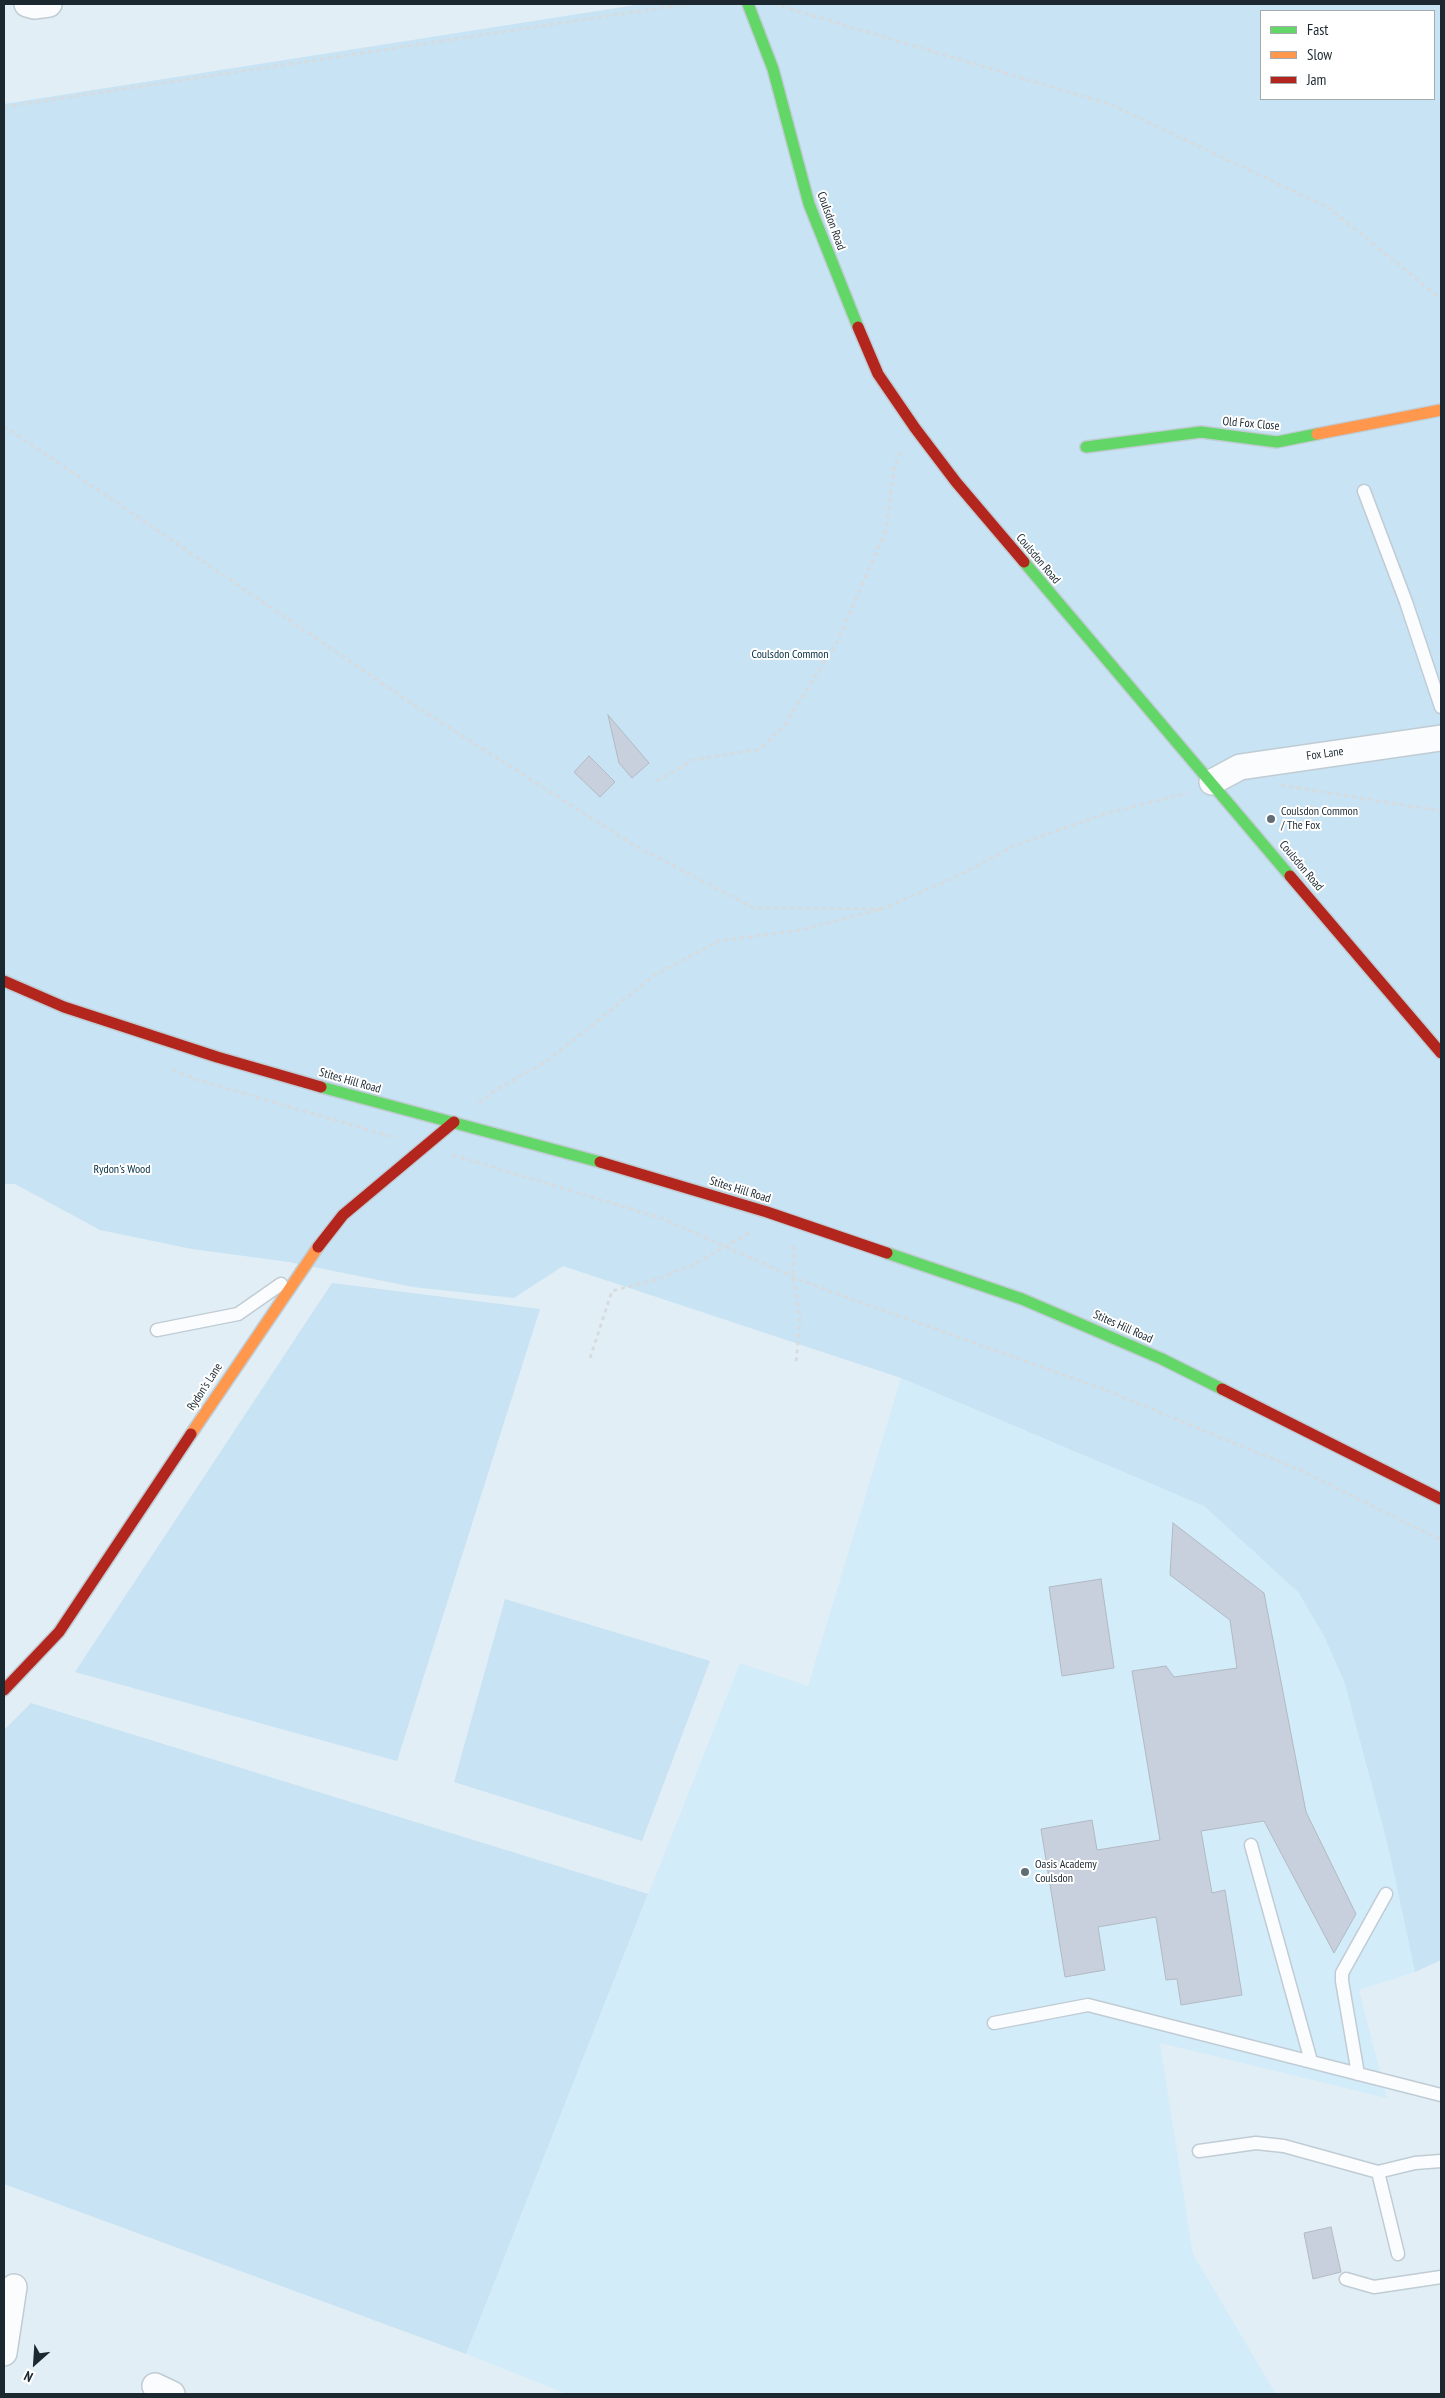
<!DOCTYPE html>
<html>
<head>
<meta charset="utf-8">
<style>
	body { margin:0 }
	#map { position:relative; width:1445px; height:2398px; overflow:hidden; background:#e2eef5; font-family:"PT Sans Narrow",sans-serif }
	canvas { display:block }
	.frame { position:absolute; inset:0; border:5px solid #1b2830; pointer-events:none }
	.legend { position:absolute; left:1260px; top:10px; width:175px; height:90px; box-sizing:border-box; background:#fff; border:1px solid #a4a9ac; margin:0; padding:6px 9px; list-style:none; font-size:15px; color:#1b2830 }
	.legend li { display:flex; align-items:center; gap:10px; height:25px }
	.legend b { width:25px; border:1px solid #a4a9ac }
	.north { position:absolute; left:10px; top:2338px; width:50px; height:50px; -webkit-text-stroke:4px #fff; paint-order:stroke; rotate:206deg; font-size:14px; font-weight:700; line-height:20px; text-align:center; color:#1b2830 }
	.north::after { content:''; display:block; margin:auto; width:18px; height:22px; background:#1b2830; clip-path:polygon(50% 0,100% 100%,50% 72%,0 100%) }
</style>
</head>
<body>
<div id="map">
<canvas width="1445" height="2398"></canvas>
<div class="frame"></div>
<ul class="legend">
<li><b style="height:6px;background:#63d668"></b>Fast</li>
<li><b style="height:6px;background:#ff974d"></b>Slow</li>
<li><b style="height:6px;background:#b3261e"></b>Jam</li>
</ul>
<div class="north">N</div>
</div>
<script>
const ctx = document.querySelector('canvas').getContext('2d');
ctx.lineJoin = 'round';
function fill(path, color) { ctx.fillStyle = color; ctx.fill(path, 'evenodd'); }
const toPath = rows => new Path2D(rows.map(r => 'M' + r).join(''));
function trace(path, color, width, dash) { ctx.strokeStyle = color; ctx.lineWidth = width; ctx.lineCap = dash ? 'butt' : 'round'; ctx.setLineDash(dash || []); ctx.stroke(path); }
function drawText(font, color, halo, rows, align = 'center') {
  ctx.font = font + ' "PT Sans Narrow",sans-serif'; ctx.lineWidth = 4; ctx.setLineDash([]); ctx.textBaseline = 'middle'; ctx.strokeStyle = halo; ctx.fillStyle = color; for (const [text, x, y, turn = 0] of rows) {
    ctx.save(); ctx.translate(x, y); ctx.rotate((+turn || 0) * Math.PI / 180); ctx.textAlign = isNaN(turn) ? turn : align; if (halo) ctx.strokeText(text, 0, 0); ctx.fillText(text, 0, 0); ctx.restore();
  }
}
fill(toPath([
	[901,1378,1204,1506,1298,1592,1324,1636,1344,1681,1389,1850,1415,1972,1359,1990,1387,2098,1160,2043,1193,2254,1276,2394,567,2394,466,2354,740,1663,808,1686]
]), '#d3ecfa');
fill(toPath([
	[642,4,1441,4,1441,1960,1415,1972,1389,1850,1344,1681,1324,1636,1298,1592,1204,1506,901,1378,563,1266,514,1298,413,1287,289,1262,192,1249,100,1230,15,1184,4,1184,4,104],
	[1261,11,1434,11,1434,99,1261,99],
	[332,1283,540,1309,397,1761,75,1672],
	[505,1599,710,1661,642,1841,454,1782],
	[31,1703,648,1894,466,2354,4,2184,4,1730]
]), '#c7e3f4');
const building = toPath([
	[608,715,649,763,632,778,619,763,608,715],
	[589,756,615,782,600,797,574,772,589,756],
	[1173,1523,1264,1593,1306,1812,1356,1914,1334,1953,1264,1821,1201,1831,1212,1893,1225,1890,1242,1995,1181,2005,1177,1979,1166,1980,1156,1917,1098,1927,1105,1970,1065,1977,1041,1829,1092,1820,1097,1850,1160,1840,1132,1671,1166,1666,1174,1677,1237,1668,1230,1620,1170,1575,1173,1523],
	[1101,1579,1114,1668,1062,1676,1049,1587,1101,1579],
	[1331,2227,1341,2272,1313,2279,1304,2233,1331,2227]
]);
fill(building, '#c7d0dc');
trace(building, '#b2bac3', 1);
const lane = toPath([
	[1364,491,1406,602,1441,707],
	[157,1330,238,1314,281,1284],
	[1251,1845,1311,2061],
	[994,2023,1088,2005,1441,2095],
	[1358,2074,1342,1981,1342,1973,1386,1894],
	[1199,2151,1256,2143,1284,2146,1378,2172,1415,2163,1441,2161],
	[1378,2172,1398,2254],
	[1346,2279,1374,2287,1441,2277]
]);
const street = toPath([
	[27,4,34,6,49,4],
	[1212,782,1240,767,1441,738],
	[4,2353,14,2287],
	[155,2386,172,2394]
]);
const fast = toPath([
	[748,4,773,69,809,204,858,327],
	[1086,447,1201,432,1277,442,1317,434],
	[1024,562,1290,876],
	[321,1087,600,1162],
	[887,1253,1022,1299,1162,1359,1222,1389]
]);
const slow = toPath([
	[1317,434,1441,410],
	[191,1434,318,1247]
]);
const jam = toPath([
	[858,327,878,374,915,428,956,482,1024,562],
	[1290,876,1441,1053],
	[4,981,64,1007,217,1057,321,1087],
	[600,1162,767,1212,887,1253],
	[318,1247,343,1215,454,1122],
	[1222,1389,1441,1499],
	[4,1690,59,1632,191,1434]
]);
trace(lane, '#c0ccd4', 15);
trace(street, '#c0ccd4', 28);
trace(fast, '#c0ccd4', 14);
trace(slow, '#c0ccd4', 14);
trace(jam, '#c0ccd4', 14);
trace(toPath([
	[774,4,1112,105,1329,208,1441,299],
	[4,107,687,4],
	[4,426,417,707,632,844,754,908,882,909],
	[657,781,693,760,760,749,784,726,837,642,886,530,894,469,901,449],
	[1281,785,1441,811],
	[173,1070,195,1079,396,1138],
	[479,1103,494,1091,547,1061,655,975,719,941,801,930,882,909,955,877,1018,844,1108,813,1188,793],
	[453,1155,661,1218,805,1282,1108,1391,1302,1471,1441,1540],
	[794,1246,793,1276,800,1318,796,1364],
	[590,1358,612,1291,655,1280,692,1265,751,1232]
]), '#d8dbde', 3, [4, 4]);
trace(lane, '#fbfcfe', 12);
trace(street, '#fbfcfe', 25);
trace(fast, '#63d668', 11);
trace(slow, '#ff974d', 11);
trace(jam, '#b3261e', 11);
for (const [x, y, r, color] of [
	[1271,819,5,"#616d75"],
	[1025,1872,5,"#616d75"]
]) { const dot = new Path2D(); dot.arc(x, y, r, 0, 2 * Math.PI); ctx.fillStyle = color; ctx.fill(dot); trace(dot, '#fff', 2); }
drawText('12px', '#1b2830', '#fff', [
	["Coulsdon Road",831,221,70],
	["Old Fox Close",1251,424,5],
	["Coulsdon Road",1038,559,50],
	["Fox Lane",1325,754,-8],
	["Coulsdon Road",1301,866,50],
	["Stites Hill Road",350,1081,16],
	["Stites Hill Road",740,1190,17],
	["Stites Hill Road",1123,1327,24],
	["Rydon's Lane",205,1387,-57]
]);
drawText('12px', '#022d41', '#fff', [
	["Coulsdon Common",790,655],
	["Rydon's Wood",122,1170]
]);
drawText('12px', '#1b2830', '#fff', [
	["Coulsdon Common",1281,812],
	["/ The Fox",1281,826],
	["Oasis Academy",1035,1865],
	["Coulsdon",1035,1879]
], 'left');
</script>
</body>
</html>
